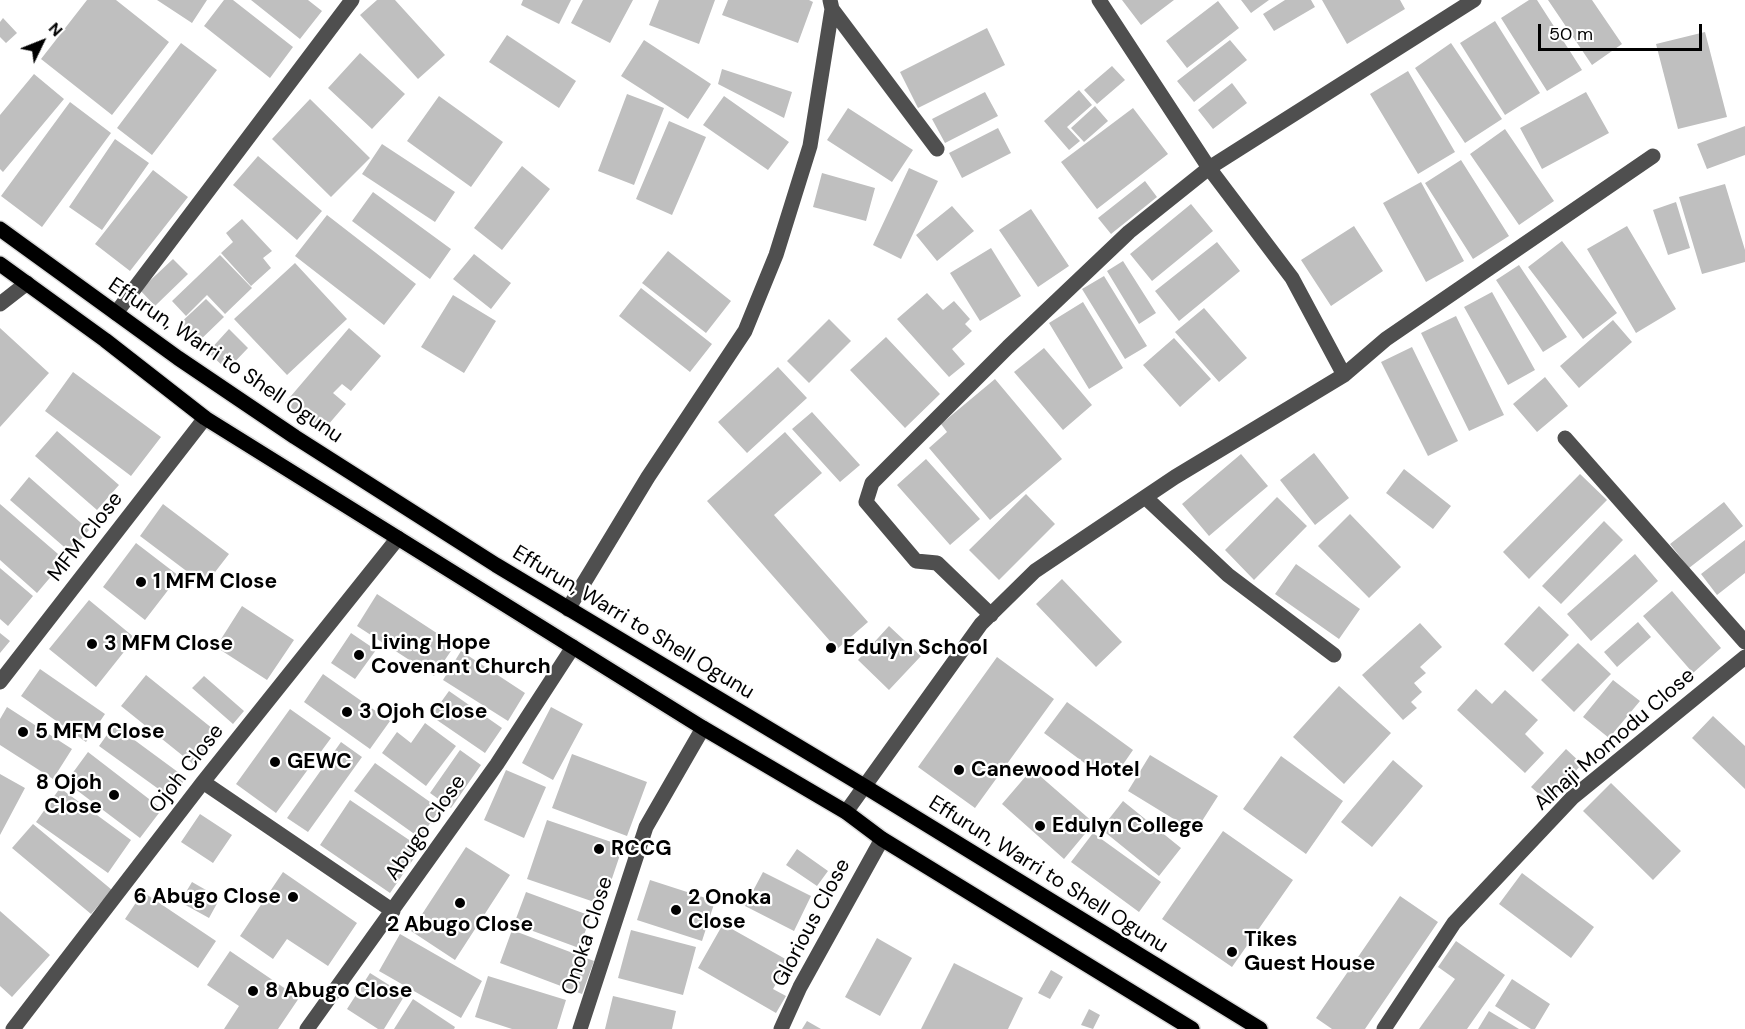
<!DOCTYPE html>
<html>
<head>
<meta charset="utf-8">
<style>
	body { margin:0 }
	#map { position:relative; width:1745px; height:1029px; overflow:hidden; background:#fff; font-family:"DM Sans",sans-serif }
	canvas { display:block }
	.north { position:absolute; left:12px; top:12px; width:60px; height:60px; -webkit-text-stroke:4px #fff; paint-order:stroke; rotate:47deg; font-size:16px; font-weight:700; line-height:24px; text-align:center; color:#000 }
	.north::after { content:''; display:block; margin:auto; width:21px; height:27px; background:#000; clip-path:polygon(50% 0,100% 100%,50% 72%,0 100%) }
	.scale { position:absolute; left:1538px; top:24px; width:164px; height:27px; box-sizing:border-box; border:3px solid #000; border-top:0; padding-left:8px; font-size:18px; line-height:21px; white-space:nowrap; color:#000; -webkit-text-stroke:4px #fff; paint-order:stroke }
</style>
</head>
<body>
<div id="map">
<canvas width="1745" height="1029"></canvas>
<div class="north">N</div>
<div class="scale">50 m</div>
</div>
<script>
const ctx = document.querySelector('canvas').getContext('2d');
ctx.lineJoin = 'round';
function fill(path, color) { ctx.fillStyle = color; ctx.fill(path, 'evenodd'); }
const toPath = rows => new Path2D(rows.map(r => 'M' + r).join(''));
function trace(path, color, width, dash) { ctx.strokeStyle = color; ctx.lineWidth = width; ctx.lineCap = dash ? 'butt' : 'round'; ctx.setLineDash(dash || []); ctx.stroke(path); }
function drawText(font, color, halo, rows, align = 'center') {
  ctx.font = font + ' "DM Sans",sans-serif'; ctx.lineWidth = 4.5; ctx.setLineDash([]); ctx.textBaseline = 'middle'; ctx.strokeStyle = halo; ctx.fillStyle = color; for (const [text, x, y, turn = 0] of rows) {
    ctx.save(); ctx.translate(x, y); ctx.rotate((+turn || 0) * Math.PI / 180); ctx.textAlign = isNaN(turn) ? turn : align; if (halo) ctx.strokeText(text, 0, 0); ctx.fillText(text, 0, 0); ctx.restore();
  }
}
fill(toPath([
	[87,0,116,0,169,42,112,115,41,59],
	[157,0,207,0,192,23],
	[224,0,233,0,293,47,270,78,204,26],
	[251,0,308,0,322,11,300,39],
	[377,0,395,0,445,55,418,79,360,15],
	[523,0,571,0,559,24,521,5],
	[583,0,633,0,610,43,571,23],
	[659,0,715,0,699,44,649,25],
	[728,0,809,0,813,2,798,43,722,15],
	[1122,0,1174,0,1141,25],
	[1241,0,1269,0,1251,13],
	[1285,0,1311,0,1315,7,1274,31,1263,14],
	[1322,0,1400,0,1405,9,1347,44],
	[1529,0,1537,0,1582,70,1547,91,1501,18],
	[1548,0,1592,0,1622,44,1592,65],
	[1218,1,1239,28,1187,68,1166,41],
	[3,18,17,33,6,43,0,37,0,22],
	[1495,21,1540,93,1505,115,1460,43],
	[987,28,1005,65,918,108,900,72],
	[1705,32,1727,117,1678,129,1656,44],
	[507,35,576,81,559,108,489,62],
	[644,40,711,84,688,119,621,76],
	[1230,40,1247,60,1194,102,1177,81],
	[181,43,217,70,152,155,117,128],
	[1451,43,1502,119,1465,143,1415,68],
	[360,53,405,94,372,129,328,88],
	[1112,66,1125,80,1097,104,1084,90],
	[722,69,792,92,784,118,718,84],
	[1408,71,1455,152,1418,174,1370,94],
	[34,74,64,99,3,172,0,169,0,115],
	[1232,83,1247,103,1213,129,1198,110],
	[1079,90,1092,105,1067,127,1080,141,1069,150,1044,121],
	[985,92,998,116,945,143,932,119],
	[1586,92,1609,133,1542,169,1520,128],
	[627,94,664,108,634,185,598,171],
	[439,96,503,142,471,187,407,141],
	[724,96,789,142,768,170,703,125],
	[310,99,370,158,331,197,272,139],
	[70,102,111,133,42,227,1,196],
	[1095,106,1108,121,1084,142,1071,128],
	[848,108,913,150,892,182,827,140],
	[1133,108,1168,154,1097,209,1061,162],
	[669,121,706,137,672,215,636,199],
	[1745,126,1745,155,1707,169,1697,144],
	[998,128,1011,153,962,178,949,153],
	[1505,129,1554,201,1519,225,1470,154],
	[115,139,149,163,102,230,69,207],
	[382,144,455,192,435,222,362,174],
	[258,156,322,211,297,240,233,185],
	[1461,160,1509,236,1473,259,1425,183],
	[522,166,550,189,502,250,474,228],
	[909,168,938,181,901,259,873,245],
	[153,170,188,197,130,271,95,244],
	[822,173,875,188,866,221,813,207],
	[1145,181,1157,197,1111,234,1098,218],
	[1421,182,1464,261,1426,282,1383,203],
	[1725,184,1745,250,1745,262,1702,274,1679,197],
	[373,192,451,249,430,279,352,221],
	[1676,202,1690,248,1668,255,1653,210],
	[1191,204,1213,231,1152,281,1130,254],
	[952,206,974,231,937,261,916,235],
	[1031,209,1069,266,1038,287,999,230],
	[327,215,416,284,384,325,295,256],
	[242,219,272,251,263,258,271,268,251,286,221,253,233,242,226,233],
	[1354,226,1383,271,1331,306,1301,260],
	[1627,226,1676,309,1636,333,1587,249],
	[1562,241,1617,313,1583,339,1528,267],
	[1217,242,1240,271,1179,321,1155,291],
	[991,248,1021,296,980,321,950,273],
	[668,251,731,301,706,333,642,283],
	[474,254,511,283,491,309,453,279],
	[220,255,252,288,225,314,207,295,186,316,172,301],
	[173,259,188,274,155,306,140,290],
	[1123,261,1156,313,1139,324,1107,271],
	[295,263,347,319,287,375,234,319],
	[1519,265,1567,337,1543,352,1496,280],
	[1104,276,1147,346,1125,359,1082,289],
	[641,288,712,344,690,372,619,316],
	[1492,292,1535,370,1508,385,1464,307],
	[927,293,943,310,954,301,970,319,965,324,972,331,952,349,965,364,949,377,897,319],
	[453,295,496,321,464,373,421,347],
	[206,299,224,317,195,345,177,326],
	[1083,302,1123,368,1089,389,1049,323],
	[1204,308,1247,358,1219,382,1175,332],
	[1456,316,1504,415,1469,431,1421,333],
	[829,319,851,341,809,383,787,361],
	[1613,320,1632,342,1579,388,1560,366],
	[0,328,49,373,0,427],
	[349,328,381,356,351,391,342,384,333,393,346,404,321,433,285,403],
	[229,329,248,348,227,370,208,352],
	[886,337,940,394,905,428,850,370],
	[1174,338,1211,379,1180,407,1143,365],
	[1412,347,1458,441,1428,456,1381,362],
	[1044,348,1092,405,1063,430,1014,372],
	[778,367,807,398,747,453,718,422],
	[73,372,161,437,131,476,45,411],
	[1545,377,1568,406,1537,432,1513,404],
	[995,379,1062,459,990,520,929,448,947,432,941,424],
	[812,412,860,465,840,482,792,429],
	[57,431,119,485,97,510,35,456],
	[785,432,822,473,774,515,868,622,837,649,707,501],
	[1314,453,1349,498,1315,525,1280,480],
	[1241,454,1268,486,1209,536,1182,504],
	[926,459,980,519,950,545,897,485],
	[1404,469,1451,506,1433,529,1386,493],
	[1580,474,1607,500,1529,579,1503,552],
	[29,477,89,530,70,552,10,500],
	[1026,494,1055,524,999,580,969,550],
	[1277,497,1307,526,1254,580,1225,550],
	[1724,502,1743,526,1689,568,1670,544],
	[0,504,65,560,37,593,0,560],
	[163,504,229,554,205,585,140,536],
	[1350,514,1401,567,1369,598,1318,546],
	[1604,521,1623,540,1561,604,1542,586],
	[1745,540,1745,573,1717,595,1701,574],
	[136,543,179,576,145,620,103,587],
	[1635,554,1658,581,1591,641,1567,614],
	[1296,564,1360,609,1339,639,1275,594],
	[0,568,33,596,8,626,0,619],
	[1062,579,1122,642,1096,667,1036,604],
	[1672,591,1721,648,1693,673,1643,616],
	[377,594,455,645,434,676,357,626],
	[89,600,135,638,96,687,49,649],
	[242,606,294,640,267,680,216,647],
	[1539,606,1569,635,1533,672,1504,644],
	[1638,622,1651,637,1617,667,1604,652],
	[1420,623,1442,647,1420,667,1426,673,1414,683,1422,692,1411,702,1417,708,1403,720,1362,675],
	[889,626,921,656,889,690,858,660],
	[0,633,10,641,0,653],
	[351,633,376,650,355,679,331,663],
	[1578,643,1611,674,1574,712,1541,680],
	[461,651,525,693,508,721,443,680],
	[997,657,1054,699,975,808,918,767],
	[40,669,105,714,86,742,21,696],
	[323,674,390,721,370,749,304,702],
	[146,675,218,733,193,764,121,706],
	[204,676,244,711,233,724,192,688],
	[1613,680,1640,701,1609,738,1583,717],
	[1339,686,1391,733,1344,784,1293,737],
	[1476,689,1492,704,1505,690,1538,720,1525,734,1544,753,1525,773,1457,710],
	[449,691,502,728,485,753,431,716],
	[1067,702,1133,750,1117,773,1105,765,1098,773,1044,733],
	[7,707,72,749,53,779,0,745,0,719],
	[551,707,583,724,553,780,522,763],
	[290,709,331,738,276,813,236,784],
	[1713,716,1745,746,1745,789,1692,738],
	[425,723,456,746,426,786,382,753,397,732,411,743],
	[114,725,186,778,171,798,99,746],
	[341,742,362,757,308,832,287,818],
	[1566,749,1582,764,1548,802,1531,787],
	[460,750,481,765,451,808,430,793],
	[88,752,162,809,140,838,66,782],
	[572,754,647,782,627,836,552,808],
	[1150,755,1218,796,1195,832,1128,791],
	[1281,756,1343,801,1306,854,1243,809],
	[1393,760,1423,786,1372,847,1341,822],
	[375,763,440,809,420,838,354,791],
	[1032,769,1094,823,1064,859,1002,804],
	[506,770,546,787,524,838,484,820],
	[0,774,25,788,0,835],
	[1611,783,1681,851,1653,880,1583,811],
	[60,788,131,840,108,873,36,822],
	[350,800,421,848,390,893,320,845],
	[1123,801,1181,848,1159,876,1101,829],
	[200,814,232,835,213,863,181,842],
	[547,820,623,846,603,905,527,879],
	[33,824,112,890,91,914,12,848],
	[1223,831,1293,880,1232,967,1162,919],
	[1093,833,1161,882,1139,912,1071,862],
	[466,847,510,875,455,960,411,931],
	[797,849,828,871,817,886,786,865],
	[283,872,357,923,328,966,287,939,273,959,240,936],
	[763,872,811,896,794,931,745,906],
	[1522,873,1594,927,1571,958,1499,904],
	[650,880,715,901,702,941,637,920],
	[192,882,220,898,209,918,180,902],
	[143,892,216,941,198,968,125,919],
	[526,892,591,916,579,948,514,924],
	[1400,896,1438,922,1365,1029,1332,1029,1316,1018],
	[0,911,50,955,12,997,0,986],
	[723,924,789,961,773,989,786,996,776,1013,698,968],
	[512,930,594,961,582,994,500,963],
	[631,930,696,947,683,995,618,978],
	[400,934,482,981,461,1018,379,971],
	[877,938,912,958,880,1016,845,997],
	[1456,941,1505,975,1467,1029,1419,1029,1455,979,1438,967],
	[230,951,299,998,278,1029,224,1029,239,1006,207,985],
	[954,963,1023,998,1008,1029,921,1029],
	[1051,970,1063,977,1050,999,1038,993],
	[370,973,405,995,384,1029,378,1029,347,1009],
	[488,976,566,1000,557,1029,512,1029,475,1017],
	[1512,979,1550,1004,1535,1029,1531,1029,1495,1006],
	[613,996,676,1011,672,1029,605,1029],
	[413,999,455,1027,454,1029,394,1029],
	[1089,1009,1100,1015,1093,1029,1081,1025],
	[1489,1011,1519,1029,1478,1029],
	[807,1021,821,1029,802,1029]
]), '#bfbfbf');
const major = toPath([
	[0,229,178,358,295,437,496,565,864,786,1260,1029],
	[0,264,105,340,205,418,703,728,846,812,882,839,1192,1029]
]);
trace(major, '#dbdbdb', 18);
trace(toPath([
	[1099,0,1209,168,1292,278,1344,375],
	[832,9,937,149],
	[0,304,27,283],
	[116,313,352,0],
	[1565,438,1745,642],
	[1145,497,1228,575,1334,655],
	[568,609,648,477,745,331,776,255,810,146,832,9,830,0],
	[991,615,937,563,916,561,866,502,872,483,1008,347,1129,232,1209,168,1474,0],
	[0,682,205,418],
	[203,782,393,911],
	[846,812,981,624,1035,571,1175,477,1344,375,1386,339,1653,156],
	[13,1029,203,782,398,538],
	[307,1029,497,764,573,647],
	[580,1029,646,827,703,728],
	[781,1029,800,987,882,839],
	[1384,1029,1454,923,1572,798,1745,657]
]), '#4f4f4f', 15);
trace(major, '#000', 15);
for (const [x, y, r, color] of [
	[141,582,6,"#000"],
	[92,644,6,"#000"],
	[831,648,6,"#000"],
	[359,655,6,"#000"],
	[347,712,6,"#000"],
	[23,732,6,"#000"],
	[275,762,6,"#000"],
	[959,770,6,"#000"],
	[114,795,6,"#000"],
	[1040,826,6,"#000"],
	[599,849,6,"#000"],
	[293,897,6,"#000"],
	[460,903,6,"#000"],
	[676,910,6,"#000"],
	[1232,952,6,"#000"],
	[253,991,6,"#000"]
]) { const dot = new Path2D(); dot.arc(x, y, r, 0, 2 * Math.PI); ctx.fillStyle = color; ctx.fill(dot); trace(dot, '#fff', 2); }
drawText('21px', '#000', '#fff', [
	["Effurun, Warri to Shell Ogunu",225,361,34],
	["MFM Close",86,537,-52],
	["Effurun, Warri to Shell Ogunu",633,623,31],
	["Alhaji Momodu Close",1615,740,-41],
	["Ojoh Close",187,769,-52],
	["Abugo Close",426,828,-55],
	["Effurun, Warri to Shell Ogunu",1048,875,32],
	["Glorious Close",812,923,-62],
	["Onoka Close",588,936,-72]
]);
drawText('bold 21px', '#000', '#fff', [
	["1 MFM Close",153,582],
	["Living Hope",371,643],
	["Covenant Church",371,667],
	["3 MFM Close",104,644],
	["Edulyn School",843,648],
	["3 Ojoh Close",359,712],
	["5 MFM Close",35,732],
	["GEWC",287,762],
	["Canewood Hotel",971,770],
	["8 Ojoh",102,783,"right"],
	["Close",102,807,"right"],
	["Edulyn College",1052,826],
	["RCCG",611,849],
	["6 Abugo Close",281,897,"right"],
	["2 Onoka",688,898],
	["Close",688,922],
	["2 Abugo Close",460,925,"center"],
	["Tikes",1244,940],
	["Guest House",1244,964],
	["8 Abugo Close",265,991]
], 'left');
</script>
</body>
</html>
